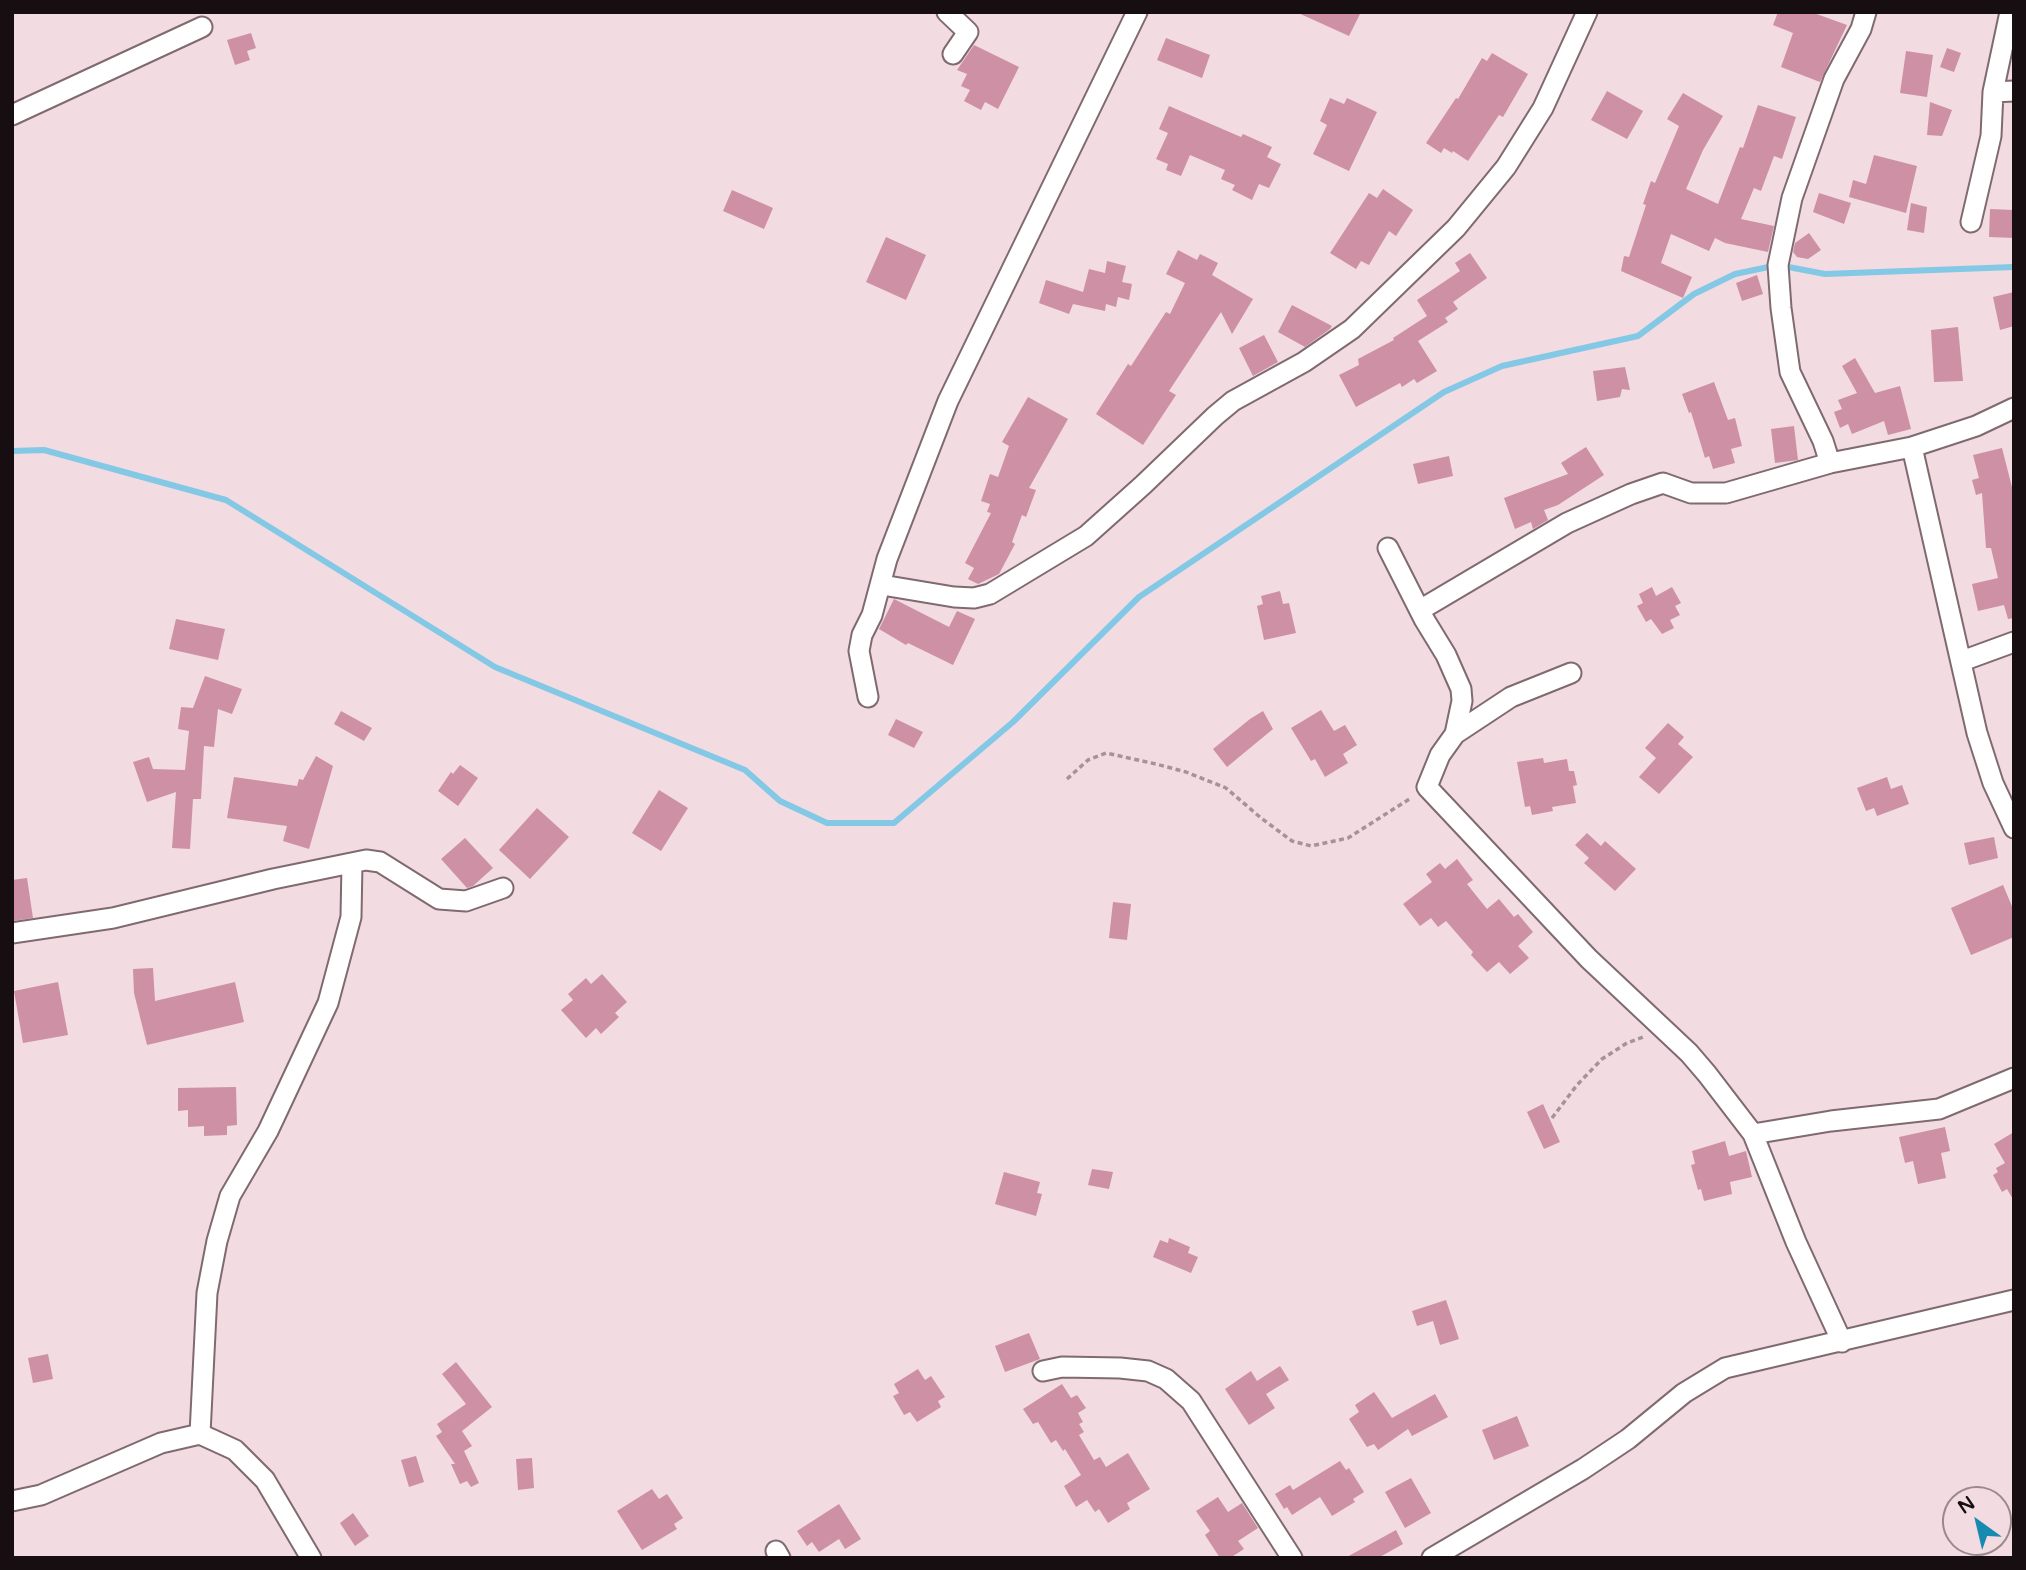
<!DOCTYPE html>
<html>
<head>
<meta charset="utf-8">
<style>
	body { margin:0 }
	#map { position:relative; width:2026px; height:1570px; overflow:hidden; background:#f3dbe2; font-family:"Varela Round",sans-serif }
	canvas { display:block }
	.frame { position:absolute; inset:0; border:14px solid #160e11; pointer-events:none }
	.north { position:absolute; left:1942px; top:1486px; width:70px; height:70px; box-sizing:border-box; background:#f3dbe2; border:2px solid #9b898e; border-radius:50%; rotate:326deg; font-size:19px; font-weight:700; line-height:28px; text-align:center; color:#160e11 }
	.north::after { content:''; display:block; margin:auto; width:24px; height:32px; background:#168baf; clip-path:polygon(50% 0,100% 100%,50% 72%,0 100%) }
</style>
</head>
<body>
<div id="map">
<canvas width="2026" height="1570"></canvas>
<div class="frame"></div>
<div class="north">N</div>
</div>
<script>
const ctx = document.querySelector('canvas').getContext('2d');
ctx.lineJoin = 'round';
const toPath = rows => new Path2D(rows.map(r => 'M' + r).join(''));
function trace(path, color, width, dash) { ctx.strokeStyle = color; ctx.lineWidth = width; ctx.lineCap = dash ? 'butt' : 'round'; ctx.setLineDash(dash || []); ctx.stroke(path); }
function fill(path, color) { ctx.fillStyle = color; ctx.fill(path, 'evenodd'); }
trace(toPath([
	[12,451,44,450,226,500,495,667,745,770,780,801,827,823,894,823,1013,722,1139,597,1444,392,1502,366,1638,336,1694,294,1735,274,1778,265,1825,274,2014,267]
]), '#83c8e4', 6);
fill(toPath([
	[1296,12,1361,12,1349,36],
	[1778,12,1811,12,1847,25,1820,82,1781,67,1793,33,1773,25],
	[251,33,256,48,247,51,250,60,235,65,227,40],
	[1166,38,1210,55,1202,78,1157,60],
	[974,45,1019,67,998,109,985,102,981,110,964,101,970,90,961,86,967,74,957,70],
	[1947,48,1961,53,1954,72,1940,67],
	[1906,51,1933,55,1927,97,1900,93],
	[1492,53,1528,74,1503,117,1499,115,1468,161,1453,151,1452,153,1444,148,1441,153,1426,143,1456,98,1458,99,1482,58,1487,61],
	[1607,91,1643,111,1627,139,1591,120],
	[1683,93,1723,116,1703,150,1686,189,1718,204,1740,147,1743,148,1758,105,1796,117,1782,159,1774,156,1761,191,1754,188,1741,219,1774,226,1768,252,1725,243,1715,238,1709,251,1671,234,1661,263,1692,277,1683,298,1621,271,1624,256,1629,257,1646,205,1643,204,1651,181,1655,183,1679,126,1667,119],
	[1330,98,1344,104,1347,98,1377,112,1349,171,1313,154,1327,125,1320,121],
	[1930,102,1952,110,1942,136,1927,135],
	[1169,106,1241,137,1243,134,1272,147,1267,157,1281,164,1269,188,1259,184,1252,200,1232,190,1235,185,1221,179,1225,170,1190,155,1181,176,1166,170,1168,164,1156,159,1168,133,1159,129],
	[1874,155,1917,166,1906,213,1849,197,1853,180,1866,184],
	[1383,189,1413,210,1396,236,1389,231,1369,265,1361,261,1356,269,1330,253,1369,193,1377,198],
	[732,190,773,208,764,229,723,211],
	[1819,193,1851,203,1844,224,1813,212],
	[1911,203,1927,207,1924,233,1907,230],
	[1990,209,2014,210,2014,238,1989,237],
	[1809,233,1821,250,1808,259,1797,257,1793,252,1795,243],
	[886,237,926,255,906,300,866,282],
	[1178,250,1197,260,1200,254,1218,263,1212,275,1253,299,1232,334,1221,312,1169,391,1176,395,1143,445,1096,414,1128,364,1131,366,1166,312,1170,314,1185,283,1166,274],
	[1470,253,1487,278,1453,302,1458,309,1445,318,1448,322,1418,341,1437,371,1417,383,1414,379,1402,387,1400,383,1356,407,1339,375,1359,365,1358,359,1394,340,1393,338,1427,316,1417,300,1460,271,1455,263],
	[1107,261,1126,266,1122,282,1132,284,1129,300,1118,297,1116,307,1106,304,1105,311,1073,304,1069,314,1039,303,1046,280,1083,292,1089,269,1105,273],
	[1757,275,1763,294,1742,301,1736,283],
	[2014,292,2014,326,2000,330,1993,297],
	[1292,305,1332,326,1330,329,1305,347,1278,332],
	[1958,327,1963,381,1934,382,1931,330],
	[1264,335,1278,362,1253,376,1239,348],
	[1855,358,1875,393,1900,386,1911,429,1888,435,1884,421,1852,434,1848,424,1840,428,1834,412,1842,409,1838,400,1857,393,1842,366],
	[1625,367,1630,390,1622,389,1620,397,1597,401,1593,371],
	[1714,382,1728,420,1735,418,1742,446,1731,449,1735,463,1713,469,1709,456,1705,458,1691,412,1689,413,1682,394],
	[1028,397,1068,419,1029,488,1036,490,1026,517,1022,515,1012,542,1015,544,999,574,978,584,968,579,974,568,965,563,991,513,987,512,990,504,981,501,990,474,998,477,1009,446,1002,442],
	[1794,426,1798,460,1775,463,1771,429],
	[1586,447,1604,475,1558,505,1544,510,1548,520,1533,529,1531,522,1515,529,1504,498,1568,474,1561,463],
	[2002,448,2014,495,2014,618,2008,619,2004,605,1978,611,1972,584,1998,578,1991,548,1986,548,1982,493,1976,495,1972,480,1979,478,1973,455],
	[1449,456,1453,476,1418,484,1413,464],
	[1652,587,1656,596,1672,587,1681,603,1675,606,1680,615,1670,620,1674,628,1662,634,1651,619,1646,622,1637,606,1643,603,1639,594],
	[1280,591,1283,604,1289,603,1296,633,1264,640,1257,606,1263,604,1261,596],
	[894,599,949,627,957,611,975,619,953,665,908,643,906,645,879,629],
	[176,619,225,629,218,660,169,649],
	[205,676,242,689,232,714,218,709,214,747,204,746,201,799,193,799,190,849,172,848,176,792,147,802,133,762,149,757,153,769,185,770,189,731,178,729,181,707,193,708],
	[1321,710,1334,731,1345,725,1357,745,1343,754,1348,763,1325,777,1315,759,1311,761,1291,728],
	[341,711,372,728,364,741,334,724],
	[1263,711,1273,729,1227,767,1213,749,1250,719],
	[896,719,923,732,914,748,888,735],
	[1668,723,1684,737,1678,744,1693,757,1659,794,1639,777,1656,758,1645,748],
	[316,756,333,766,309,849,283,841,287,826,227,818,234,777,297,786,299,779,303,780],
	[1543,758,1544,763,1567,759,1569,771,1574,771,1577,785,1573,786,1576,803,1552,807,1553,811,1532,815,1530,806,1525,807,1517,762],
	[460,765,478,778,458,806,438,791,451,772,453,774],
	[1887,777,1891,789,1902,785,1909,804,1877,816,1874,808,1866,811,1857,788],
	[659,790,688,808,661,851,632,833],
	[537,808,569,837,530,879,499,850],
	[1587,833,1601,846,1605,841,1636,869,1615,891,1584,863,1589,858,1575,845],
	[1994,837,1998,858,1969,865,1964,843],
	[465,838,493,868,473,886,467,888,441,859],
	[1457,859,1473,880,1467,884,1487,909,1499,899,1514,917,1518,914,1533,932,1518,946,1529,958,1510,974,1499,962,1487,972,1471,955,1473,952,1446,921,1438,927,1431,918,1420,926,1403,904,1432,882,1426,874,1440,863,1445,869],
	[27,878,33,918,12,921,12,880],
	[2003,885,2014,911,2014,937,1971,955,1951,908],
	[1113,902,1131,904,1127,940,1109,938],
	[153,968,155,1001,235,982,244,1022,147,1045,134,993,133,969],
	[602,974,627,1002,615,1013,619,1017,601,1034,596,1028,586,1038,561,1010,573,1000,568,994,586,978,591,984],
	[58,982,68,1035,23,1043,14,991],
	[236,1087,237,1125,227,1126,227,1135,204,1136,204,1126,188,1127,188,1110,178,1111,178,1088],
	[1543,1104,1560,1142,1544,1149,1527,1112],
	[1945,1127,1950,1151,1941,1153,1946,1178,1918,1184,1913,1161,1905,1163,1899,1137],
	[2014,1132,2014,1201,2007,1189,2002,1192,1993,1175,1998,1172,1996,1168,2005,1163,1994,1144],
	[1725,1141,1729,1156,1746,1151,1752,1177,1730,1182,1732,1194,1704,1201,1701,1189,1698,1190,1691,1165,1695,1164,1692,1151],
	[1092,1169,1113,1172,1109,1189,1088,1185],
	[1004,1172,1040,1182,1037,1193,1042,1194,1036,1216,995,1204],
	[1169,1238,1190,1247,1188,1253,1198,1257,1191,1273,1153,1257,1160,1240,1168,1243],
	[1446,1300,1459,1339,1440,1345,1433,1321,1417,1326,1412,1311],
	[1029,1333,1040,1359,1005,1372,995,1346],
	[48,1354,53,1379,33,1383,28,1358],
	[456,1362,492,1407,462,1431,472,1446,464,1451,479,1483,471,1487,467,1481,460,1484,451,1464,455,1464,436,1436,442,1432,437,1424,466,1404,442,1374],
	[1280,1366,1289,1380,1266,1394,1275,1408,1249,1425,1225,1389,1251,1371,1257,1381],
	[918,1369,925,1380,931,1376,945,1397,938,1401,941,1407,917,1422,910,1412,904,1415,893,1396,899,1393,894,1384],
	[1062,1384,1071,1398,1077,1395,1086,1408,1078,1413,1083,1422,1079,1424,1084,1432,1079,1435,1094,1460,1100,1457,1106,1467,1128,1453,1150,1489,1127,1503,1130,1509,1108,1523,1099,1509,1095,1512,1087,1500,1076,1507,1064,1486,1081,1475,1065,1449,1063,1451,1056,1440,1051,1443,1038,1422,1033,1424,1023,1409],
	[1374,1392,1392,1418,1435,1394,1448,1417,1412,1436,1408,1429,1378,1450,1374,1444,1367,1447,1349,1419,1359,1412,1355,1405],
	[1517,1416,1529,1446,1494,1460,1482,1430],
	[416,1456,424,1482,409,1487,401,1460],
	[532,1458,534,1488,518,1490,516,1459],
	[1340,1461,1346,1470,1349,1468,1364,1492,1353,1499,1355,1502,1332,1516,1320,1497,1292,1515,1287,1507,1284,1509,1275,1494,1290,1485,1293,1490],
	[1411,1478,1431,1513,1405,1528,1385,1492],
	[652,1489,659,1499,667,1494,683,1518,674,1524,677,1529,642,1550,617,1511],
	[1218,1497,1228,1512,1242,1503,1258,1528,1238,1541,1244,1549,1230,1558,1220,1558,1205,1535,1210,1531,1196,1511],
	[839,1504,861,1539,845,1549,839,1539,819,1552,812,1542,807,1546,797,1531],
	[353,1513,369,1536,355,1546,340,1523],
	[1396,1530,1403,1544,1378,1558,1345,1558]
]), '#ce90a5');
const minor = toPath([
	[947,12,968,32,953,54],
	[1866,12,1861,29,1834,79,1792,198,1778,265,1781,308,1790,372,1823,441,1830,463,1912,447,1977,733,1993,783,2014,828],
	[1993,92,2014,91],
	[12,115,202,27],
	[1971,222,1991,136,1993,92,2010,12],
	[1912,447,1976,426,2014,408],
	[1388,548,1424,619,1446,655,1461,689,1462,701,1455,734,1440,755,1427,787,1589,959,1689,1053,1707,1074,1753,1134,1796,1242,1842,1342],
	[882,585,954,597,974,598,990,594,1086,536,1143,485,1215,416,1233,401,1304,362,1352,329,1456,228,1506,167,1543,108,1587,12],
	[1420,610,1567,523,1631,494,1663,483,1691,493,1726,493,1830,463],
	[1962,661,2014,642],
	[868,697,859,651,862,635,872,615,887,559,948,401,1137,12],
	[1455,734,1511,697,1571,673],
	[12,933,113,918,273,879,366,860,380,862,439,899,466,901,503,888],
	[1753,1134,1831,1121,1939,1109,2014,1078],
	[1043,1371,1062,1367,1120,1368,1148,1371,1166,1379,1191,1401,1292,1558],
	[200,1434,207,1293,217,1241,230,1196,268,1131,328,1003,351,917,352,863],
	[12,1501,41,1495,161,1443,200,1434,235,1450,265,1480,311,1558],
	[776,1551,780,1558],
	[1432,1558,1583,1469,1628,1439,1684,1393,1725,1368,2014,1300]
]);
trace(minor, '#7f6a70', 23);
trace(toPath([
	[1067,779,1088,760,1106,753,1156,764,1186,772,1226,788,1261,818,1292,841,1311,846,1348,838,1411,798],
	[1552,1118,1577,1085,1602,1059,1627,1043,1646,1036]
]), '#a69399', 3.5, [5, 3.5]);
trace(minor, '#fff', 19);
</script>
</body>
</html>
